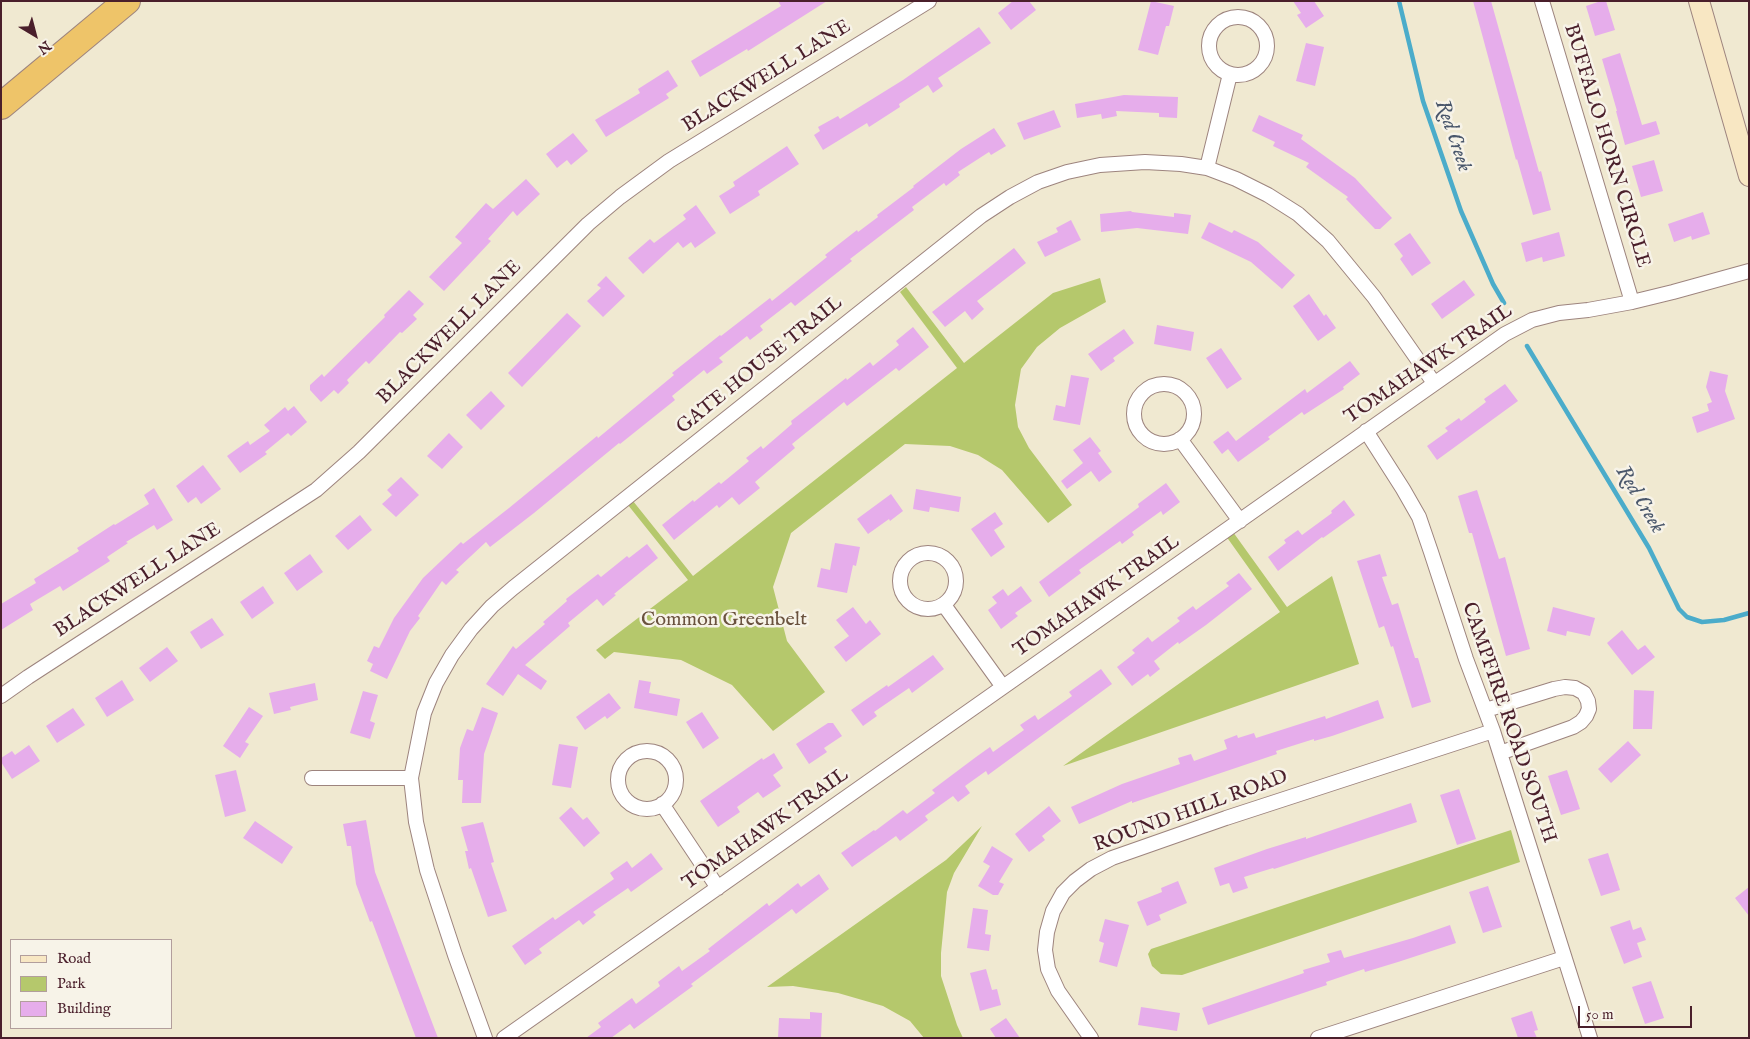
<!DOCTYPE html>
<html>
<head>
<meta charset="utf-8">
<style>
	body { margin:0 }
	#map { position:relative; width:1750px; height:1039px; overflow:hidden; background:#f0e9d1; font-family:"IM FELL English",serif }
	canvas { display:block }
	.frame { position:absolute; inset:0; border:2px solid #4a1f2b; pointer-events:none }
	.legend { position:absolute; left:10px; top:939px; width:162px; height:90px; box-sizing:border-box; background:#f7f3e8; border:1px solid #b29e9c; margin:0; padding:6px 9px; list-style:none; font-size:15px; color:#4a1f2b }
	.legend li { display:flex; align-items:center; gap:10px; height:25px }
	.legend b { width:25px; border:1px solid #b29e9c }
	.north { position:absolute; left:10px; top:10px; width:50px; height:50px; -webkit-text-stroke:4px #f7f3e8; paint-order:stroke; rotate:143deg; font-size:14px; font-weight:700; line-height:20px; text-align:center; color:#4a1f2b }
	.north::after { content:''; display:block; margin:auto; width:18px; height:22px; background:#4a1f2b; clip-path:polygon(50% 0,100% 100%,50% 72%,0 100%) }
	.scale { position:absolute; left:1578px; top:1006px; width:114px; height:22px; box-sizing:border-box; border:2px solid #4a1f2b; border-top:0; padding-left:6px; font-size:15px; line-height:18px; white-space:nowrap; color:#4a1f2b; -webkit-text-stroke:4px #f7f3e8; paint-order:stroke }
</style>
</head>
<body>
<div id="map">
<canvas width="1750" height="1039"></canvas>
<div class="frame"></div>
<ul class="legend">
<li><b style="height:6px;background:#f8e7c3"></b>Road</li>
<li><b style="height:14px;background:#b5c86c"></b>Park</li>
<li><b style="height:14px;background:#e6adeb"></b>Building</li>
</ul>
<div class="north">N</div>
<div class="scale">50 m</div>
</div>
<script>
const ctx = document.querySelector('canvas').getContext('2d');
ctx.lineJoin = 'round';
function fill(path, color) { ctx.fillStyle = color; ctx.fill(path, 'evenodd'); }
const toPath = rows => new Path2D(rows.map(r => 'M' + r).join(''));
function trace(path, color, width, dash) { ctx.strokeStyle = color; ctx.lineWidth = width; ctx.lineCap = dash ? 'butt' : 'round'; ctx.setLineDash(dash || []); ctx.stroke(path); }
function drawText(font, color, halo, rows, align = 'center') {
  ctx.font = font + ' "IM FELL English",serif'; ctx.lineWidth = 5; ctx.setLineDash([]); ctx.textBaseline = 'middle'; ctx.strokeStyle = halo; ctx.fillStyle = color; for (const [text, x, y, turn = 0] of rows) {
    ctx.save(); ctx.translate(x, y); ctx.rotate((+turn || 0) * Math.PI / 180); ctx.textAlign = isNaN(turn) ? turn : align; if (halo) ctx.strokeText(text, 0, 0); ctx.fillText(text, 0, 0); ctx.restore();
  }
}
fill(toPath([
	[1100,278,1106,302,1060,328,1037,347,1021,369,1015,405,1018,427,1029,448,1072,505,1048,523,1002,470,978,455,950,446,905,444,791,533,773,587,787,641,825,692,773,731,732,685,681,660,614,652,605,659,596,650,688,580,624,500,629,496,693,576,957,368,900,292,906,287,964,363,1053,293],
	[1233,532,1287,607,1332,576,1359,664,1063,766,1280,612,1226,536],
	[982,826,954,873,947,892,941,953,941,976,957,1025,963,1038,924,1038,910,1021,883,1006,838,993,793,986,767,987,946,860],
	[1511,830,1520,862,1182,975,1161,974,1152,966,1148,954,1151,949]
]), '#b5c86c');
trace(toPath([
	[1399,1,1423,101,1461,211,1493,284,1504,303],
	[1527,346,1649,548,1679,609,1687,617,1702,622,1724,620,1749,613]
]), '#4bacca', 4.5);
fill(toPath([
	[778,1,827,1,748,51,747,49,700,77,691,61,781,6],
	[1013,1,1029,1,1036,10,1011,30,998,13],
	[1151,1,1174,6,1169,26,1166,26,1158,55,1138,50],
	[1293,1,1314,1,1324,16,1306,28,1297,15,1301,13],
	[1473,1,1491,1,1539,172,1541,171,1551,210,1533,215,1517,159,1516,160],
	[1601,1,1606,1,1615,30,1595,36,1586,6],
	[979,27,991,43,938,78,943,86,933,93,928,85,899,104,900,107,869,127,867,123,823,150,814,135,820,131,818,127,838,116,840,119,903,80],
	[1306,43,1324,47,1315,86,1296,81],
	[1620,53,1642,125,1656,121,1660,134,1625,145,1616,111,1617,111,1602,59],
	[668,70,678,86,666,94,669,98,606,137,595,120,640,93,638,89],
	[1124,95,1178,97,1177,118,1159,117,1159,113,1116,111,1117,116,1102,119,1101,114,1077,118,1075,104],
	[1054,110,1061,127,1024,140,1017,123],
	[1259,115,1303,135,1301,139,1355,178,1392,218,1380,229,1375,229,1346,199,1348,197,1306,167,1309,163,1273,146,1275,142,1252,131],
	[994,128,1006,146,991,155,989,152,958,172,960,175,946,186,944,183,912,207,914,210,850,259,852,261,795,306,791,302,760,326,763,330,750,340,747,336,719,358,723,362,707,374,704,370,672,396,675,400,620,444,619,443,534,513,490,547,486,542,456,570,459,572,446,585,442,581,418,616,420,618,410,631,387,679,370,671,373,664,367,661,374,646,379,648,394,618,423,578,461,542,463,544,509,508,597,436,598,438,674,375,672,373,720,335,721,336,770,298,772,301,827,257,825,255,857,230,858,232,878,217,877,215,914,187,913,186,961,149],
	[573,133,588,151,571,165,567,160,557,168,546,154],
	[787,146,799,164,758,191,760,195,730,214,719,196,735,186,733,182],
	[1654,160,1663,191,1641,197,1632,166],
	[526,179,540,194,517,216,513,211,488,239,491,241,444,291,429,277,462,243,455,237,486,203,493,209],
	[696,205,716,233,695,248,691,242,683,248,678,242,643,274,628,258,650,239,654,243,686,219,683,215],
	[1131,211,1132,212,1174,217,1174,213,1191,215,1188,234,1137,228,1101,232,1100,214],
	[1703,212,1710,234,1692,240,1691,236,1674,242,1668,224],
	[1071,220,1081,240,1045,257,1037,242,1058,232,1056,228],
	[1209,222,1232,233,1234,230,1258,242,1295,275,1282,289,1251,262,1201,238],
	[1559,232,1565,256,1543,262,1542,257,1526,262,1521,243],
	[1410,233,1431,263,1412,276,1400,259,1403,256,1394,244],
	[1014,248,1026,263,977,301,984,309,972,320,965,311,945,327,932,312],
	[606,276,625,296,603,317,587,301,601,288,597,285],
	[1464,280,1475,295,1442,319,1431,304],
	[409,290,424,304,413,315,417,319,402,333,400,332,369,364,366,361,347,380,349,383,338,394,334,390,321,402,310,390,310,385,322,374,324,377,385,317,384,315],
	[1309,294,1324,316,1326,314,1336,328,1318,341,1293,306],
	[567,313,581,326,522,387,508,373],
	[1157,325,1194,332,1191,351,1154,344],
	[913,327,929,347,899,371,896,368,847,406,844,402,792,444,795,448,755,482,760,488,739,505,732,497,719,508,717,505,674,540,662,525,693,500,694,502,719,482,721,484,749,461,746,458,761,446,763,449,792,424,791,421,846,378,847,380,870,362,873,366,899,345,896,341],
	[1124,329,1134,343,1113,358,1115,361,1101,371,1088,354],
	[1221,348,1242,379,1227,389,1206,358],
	[1350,361,1360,374,1343,387,1344,389,1304,415,1302,412,1268,437,1270,439,1238,462,1228,449,1222,454,1213,442,1228,431,1236,441,1305,389,1307,393],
	[1710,371,1728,375,1725,391,1735,419,1697,433,1692,417,1709,411,1707,404,1712,402,1706,387],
	[1071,375,1089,378,1080,425,1053,420,1056,405,1065,407],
	[1505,384,1518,401,1437,460,1427,446,1448,431,1445,428,1459,418,1461,421,1486,402,1484,399],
	[491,391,505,406,481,430,466,415],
	[294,406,307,422,291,436,288,433,265,452,267,454,240,473,227,456,248,441,250,445,270,431,264,425,285,407,288,411],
	[449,433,463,447,442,469,427,456],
	[1090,437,1101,451,1098,453,1112,472,1099,482,1091,471,1067,489,1061,481,1083,463,1073,450],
	[203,465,221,489,201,504,196,497,188,503,176,486],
	[401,477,419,495,396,517,382,504,392,495,387,490],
	[1166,483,1180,502,1163,515,1161,511,1132,532,1134,535,1122,544,1120,541,1079,570,1081,573,1049,597,1039,582,1139,507,1138,504],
	[154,488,173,520,157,530,154,525,126,542,128,543,107,557,110,561,63,591,60,586,30,604,33,610,1,630,1,604,36,583,34,579,79,551,77,548,114,524,115,525,149,504,144,495],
	[916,489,961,497,959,512,930,507,929,512,913,509],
	[1477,490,1499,559,1505,557,1530,649,1506,656,1472,533,1469,533,1458,496],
	[891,494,903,511,890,521,889,519,868,534,857,519],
	[1344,500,1355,515,1323,538,1322,537,1278,571,1268,557,1286,543,1284,540,1298,530,1302,535,1332,513,1331,511],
	[995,512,1003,524,994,530,1005,547,991,557,971,529],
	[360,515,372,530,348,550,335,536],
	[835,543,860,547,856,566,853,565,847,593,817,587,821,568,830,570],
	[647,544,658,558,614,594,616,595,603,606,597,599,568,623,570,626,525,665,547,681,541,690,518,674,503,696,486,684,513,646,516,649,545,624,543,622,567,601,566,599,598,574,601,577,627,556,629,558],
	[310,554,323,572,297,591,284,573],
	[1380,554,1387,576,1382,577,1392,605,1398,603,1415,658,1418,658,1431,702,1412,708,1393,646,1391,647,1384,626,1379,628,1357,561],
	[1239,573,1252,589,1206,625,1179,644,1178,642,1154,661,1160,669,1150,677,1148,674,1132,686,1117,667,1135,653,1132,650,1148,637,1152,642,1180,621,1177,618,1193,606,1196,610,1229,586,1226,583],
	[263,586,274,603,252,619,240,602],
	[1021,586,1032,601,1015,613,1018,616,1001,629,988,610,997,603,992,597,1003,589,1008,596],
	[853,607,866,624,870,620,881,634,846,662,834,647,849,636,836,620],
	[1553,607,1595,618,1590,636,1567,631,1566,636,1547,631],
	[212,618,224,635,201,649,190,632],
	[1622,630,1638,650,1645,645,1655,657,1632,675,1607,643],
	[167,647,178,661,150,682,139,668],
	[933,655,944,669,912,693,909,688,874,712,877,716,863,726,851,710,887,685,888,687],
	[1101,669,1112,684,988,775,986,771,965,786,970,793,958,802,953,796,925,816,928,820,900,841,896,836,852,867,841,853,874,830,875,831,903,810,907,814,935,793,932,790,976,757,990,747,993,752,1024,730,1020,725,1035,715,1038,720,1072,696,1069,692],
	[122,680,134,700,107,717,95,698],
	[639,680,651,682,649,693,680,699,677,716,634,708],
	[315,683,318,700,290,707,291,710,274,714,269,693],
	[1634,690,1654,691,1652,729,1633,729],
	[363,691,378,695,370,721,375,723,370,739,350,733],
	[609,693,621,708,607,719,605,716,585,730,576,717],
	[1378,700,1384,718,1332,736,1314,741,1314,739,1276,751,1277,754,1132,803,1132,801,1079,824,1071,807,1122,784,1180,764,1178,758,1191,754,1194,761,1227,749,1224,740,1237,735,1238,738,1254,733,1256,738,1325,716,1326,719],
	[249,707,263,716,245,742,249,744,240,758,223,746],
	[482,707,498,713,484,754,481,803,462,803,463,780,458,780,460,748,467,729,473,731],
	[73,708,85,725,57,743,46,726],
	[702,712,719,738,703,749,686,722],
	[828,723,833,723,842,736,824,748,827,752,809,764,796,744],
	[1628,741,1641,755,1611,783,1598,769],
	[559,744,578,747,571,788,552,785],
	[29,745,40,761,12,779,1,762,1,758,12,751,15,755],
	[774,753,783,768,773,775,781,786,763,798,758,792,737,807,740,812,718,827,700,801,762,758,763,760],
	[236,770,246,811,225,817,215,775],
	[1567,770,1580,809,1561,815,1548,776],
	[1459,789,1476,839,1457,845,1440,795],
	[1411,803,1417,822,1274,869,1273,868,1244,877,1248,888,1233,893,1229,883,1220,886,1214,868,1267,849,1306,837,1306,839],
	[1049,806,1061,821,1042,836,1045,840,1029,852,1015,834],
	[571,807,583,820,587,817,600,833,584,847,559,818],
	[366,820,375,872,438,1038,416,1038,372,921,370,922,356,884,351,846,347,846,343,824],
	[255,821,293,847,282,864,243,838],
	[483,822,494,862,491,863,507,911,488,917,471,868,469,869,465,851,468,851,461,827],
	[992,846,1013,859,999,882,1004,884,998,895,993,895,978,886,990,866,983,862],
	[651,853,663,869,631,892,628,888,593,912,596,915,583,925,579,920,539,949,542,953,525,965,512,946,553,917,555,920,614,879,610,873,627,861,632,868],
	[1608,853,1620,890,1601,896,1588,859],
	[819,874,829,889,796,914,792,909,691,984,693,986,634,1029,630,1024,611,1038,586,1038,601,1027,598,1023,632,998,636,1004,660,986,658,982,679,966,682,971,710,951,708,949,767,903,769,906,798,883,801,887],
	[1178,881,1187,903,1159,915,1161,920,1147,926,1137,902,1162,892,1161,888],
	[1488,886,1502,927,1483,933,1469,892],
	[1749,887,1749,916,1735,898],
	[973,908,988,910,985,934,991,935,989,951,967,948],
	[1105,919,1129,925,1117,967,1099,962,1104,943,1099,941],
	[1630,920,1633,930,1641,927,1646,940,1637,943,1642,957,1624,964,1610,927],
	[1450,925,1456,943,1398,962,1365,972,1364,969,1326,982,1327,985,1208,1025,1202,1008,1304,973,1303,970,1330,962,1327,954,1341,950,1344,958,1413,938],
	[986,969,992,990,997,989,1001,1005,980,1011,970,973],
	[1651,981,1664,1018,1645,1024,1632,987],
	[1141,1007,1180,1013,1177,1031,1138,1025],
	[1532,1011,1538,1030,1534,1031,1537,1038,1518,1038,1511,1018],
	[810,1012,822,1013,821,1038,778,1038,779,1018,810,1019],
	[1006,1018,1020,1038,996,1038,990,1029]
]), '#e6adeb');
const street = toPath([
	[1542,1,1632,302],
	'1209 46a29 29 0 1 1 58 0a29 29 0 1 1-58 0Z',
	[1207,168,1230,74],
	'1134 414a30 30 0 1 1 60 0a30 30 0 1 1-60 0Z',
	[1366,431,1403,489,1419,517,1431,552,1466,659,1493,731,1590,1038],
	[1180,439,1240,521],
	'900 581a28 28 0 1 1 56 0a28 28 0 1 1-56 0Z',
	[944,605,1003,687],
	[1,696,28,677,316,490,359,452,588,224,620,197,669,161,929,1],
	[1486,710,1554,689,1565,687,1575,688,1584,693,1588,701,1589,709,1586,716,1581,722,1573,727,1500,753],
	'618 780a29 29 0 1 1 58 0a29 29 0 1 1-58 0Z',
	[312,778,411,778],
	[662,804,718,888],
	[485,1038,455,955,427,870,416,822,411,778,424,713,436,683,452,655,471,629,492,606,513,588,981,216,1010,197,1038,182,1067,172,1100,165,1145,162,1181,164,1207,168,1236,179,1268,195,1298,214,1328,241,1374,297,1434,383],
	[504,1038,1505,334,1532,320,1559,313,1588,310,1632,302,1673,292,1749,271],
	[1091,1038,1058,991,1048,969,1045,950,1047,932,1053,911,1063,893,1075,881,1091,869,1112,858,1226,818,1493,731],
	[1318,1038,1564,958]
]);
const secondary = toPath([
	[1699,1,1749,176]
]);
const highway = toPath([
	[1,106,127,1]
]);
trace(street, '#9d847e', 16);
trace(secondary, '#9d847e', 22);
trace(highway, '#9d847e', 28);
trace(street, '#fff', 14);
trace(secondary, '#f8e7c3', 20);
trace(highway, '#eec469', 26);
drawText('20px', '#4a1f2b', '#f7f3e8', [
	["BLACKWELL LANE",767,77,-32],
	["BUFFALO HORN CIRCLE",1606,146,73],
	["BLACKWELL LANE",450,333,-45],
	["TOMAHAWK TRAIL",1429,365,-34],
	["GATE HOUSE TRAIL",760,366,-39],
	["BLACKWELL LANE",138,581,-33],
	["TOMAHAWK TRAIL",1097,597,-35],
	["CAMPFIRE ROAD SOUTH",1508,723,71],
	["ROUND HILL ROAD",1191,812,-20],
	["TOMAHAWK TRAIL",766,830,-35]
]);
drawText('20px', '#6a523e', '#f7f3e8', [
	["Common Greenbelt",724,621]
]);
drawText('italic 21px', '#4a576b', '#f7f3e8', [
	["Red Creek",1452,136,71],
	["Red Creek",1639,500,59]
]);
</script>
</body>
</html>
